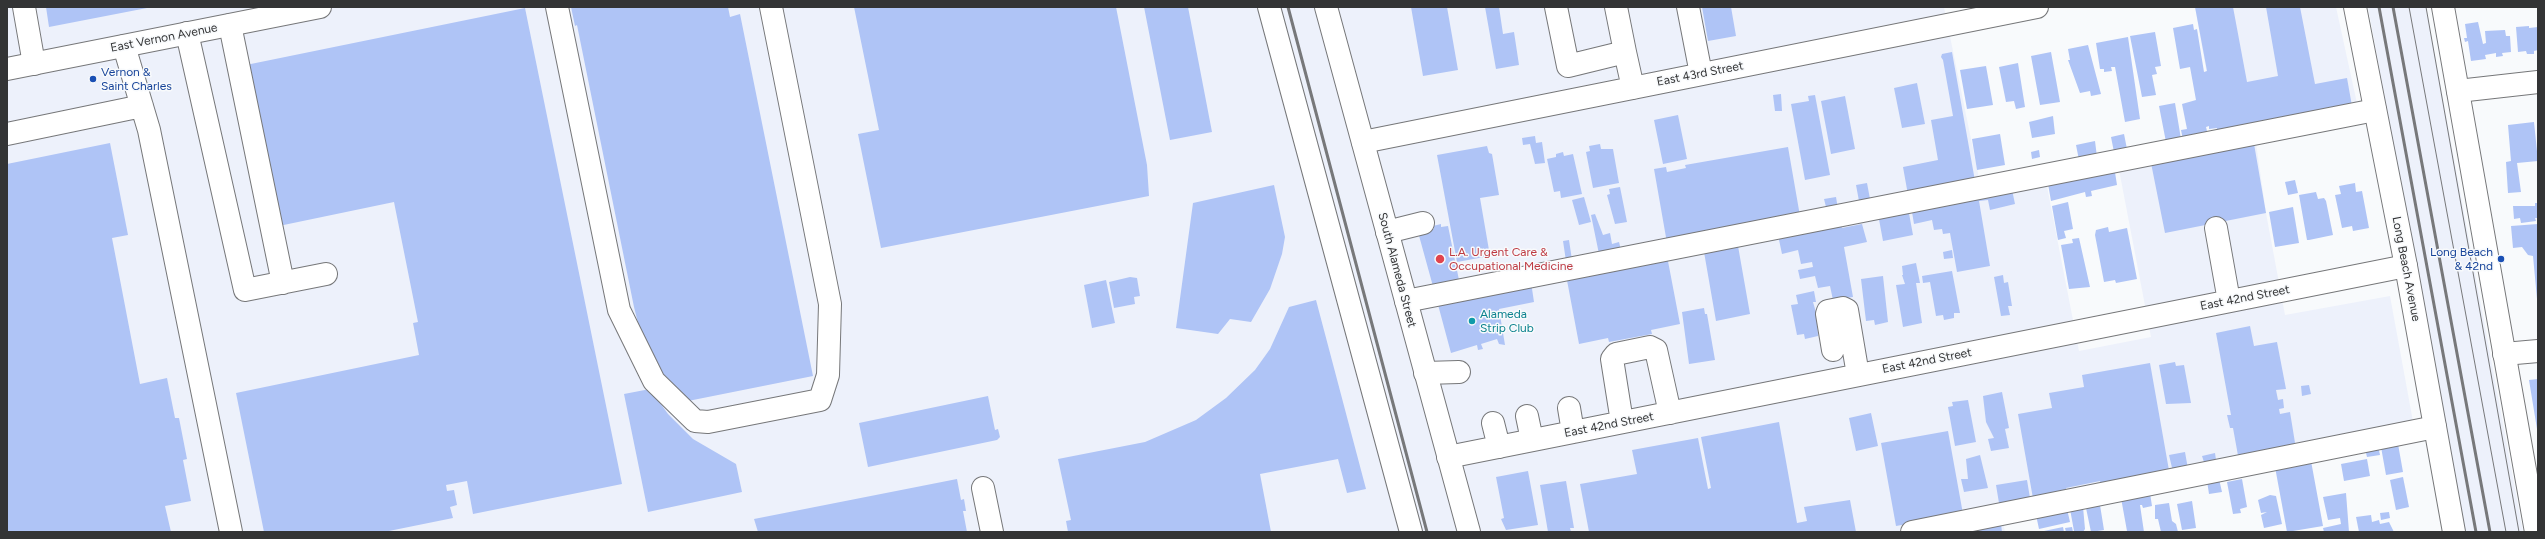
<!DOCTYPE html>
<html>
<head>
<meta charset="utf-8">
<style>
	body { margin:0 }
	#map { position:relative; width:2545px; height:539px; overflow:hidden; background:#f8fafc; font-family:Figtree,sans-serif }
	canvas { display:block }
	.frame { position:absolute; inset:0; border:8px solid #333435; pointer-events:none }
</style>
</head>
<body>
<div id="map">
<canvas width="2545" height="539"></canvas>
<div class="frame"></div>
</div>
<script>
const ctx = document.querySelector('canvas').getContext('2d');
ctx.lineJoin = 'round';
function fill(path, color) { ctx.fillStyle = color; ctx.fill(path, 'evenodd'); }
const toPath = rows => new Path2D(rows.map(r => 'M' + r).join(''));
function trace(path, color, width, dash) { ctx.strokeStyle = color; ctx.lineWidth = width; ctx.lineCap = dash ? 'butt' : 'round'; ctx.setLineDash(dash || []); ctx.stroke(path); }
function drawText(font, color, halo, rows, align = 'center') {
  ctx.font = font + ' Figtree,sans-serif'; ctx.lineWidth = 3; ctx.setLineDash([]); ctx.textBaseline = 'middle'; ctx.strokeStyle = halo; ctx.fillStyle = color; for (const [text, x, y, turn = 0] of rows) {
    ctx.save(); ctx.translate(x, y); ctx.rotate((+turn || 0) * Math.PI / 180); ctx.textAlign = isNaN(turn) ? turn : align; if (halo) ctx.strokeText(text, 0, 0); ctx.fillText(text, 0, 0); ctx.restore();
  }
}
fill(toPath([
	[7,7,1944,7,1980,183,2044,171,2079,351,2151,337,2116,154,2217,132,2195,7,2336,7,2358,108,2254,129,2266,213,2285,315,2390,296,2414,427,2002,517,2005,532,7,532],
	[2368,7,2426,7,2523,532,2465,532]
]), '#edf1fb');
fill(toPath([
	[46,7,147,7,147,8,49,27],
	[571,7,728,7,730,17,740,14,813,376,683,402,660,371,638,323,634,307,577,25,575,26],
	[854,7,1116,7,1147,165,1149,196,881,248,858,134,879,130],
	[1144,7,1188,7,1212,132,1170,140],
	[1411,7,1447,7,1458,70,1423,76],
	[1485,7,1499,7,1503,34,1514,32,1519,65,1496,69],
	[1702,7,1731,7,1736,36,1708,41],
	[2195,7,2233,7,2247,82,2278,76,2266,7,2300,7,2315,84,2347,78,2352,106,2217,132,2217,128,2209,129,2209,126,2206,127,2208,135,2183,140,2181,130,2187,129,2182,104,2196,100,2190,67,2180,69,2173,28,2193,24,2194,30,2197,29,2204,72,2207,71],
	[525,8,622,484,473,514,467,481,446,485,447,491,454,490,457,505,450,507,453,518,384,532,264,532,236,393,419,355,413,323,418,322,394,202,274,227,241,66],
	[2478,22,2483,44,2486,43,2485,31,2505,30,2506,36,2510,36,2511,52,2502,53,2503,56,2496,57,2496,53,2485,55,2486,59,2471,61,2468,41,2465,42,2464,38,2467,38,2465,24],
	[2529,26,2529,28,2538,27,2538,50,2534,51,2534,54,2527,54,2526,51,2518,52,2516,27],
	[2155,32,2161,66,2155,67,2157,74,2152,75,2156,95,2142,97,2130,36],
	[2128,37,2140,119,2125,122,2115,67,2111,67,2112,71,2104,72,2104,69,2100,69,2096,43],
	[2088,45,2101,94,2091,96,2090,91,2080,93,2068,60,2070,60,2068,49],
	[1952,52,1975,181,1908,195,1903,167,1938,160,1931,120,1953,116,1943,60,1941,57,1942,54],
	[2051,52,2060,102,2040,105,2031,56],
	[2018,63,2025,107,2016,109,2014,101,2006,102,1999,67],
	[1986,66,1993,105,1967,109,1960,70],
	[1917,83,1925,124,1902,128,1894,88],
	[1781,94,1782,111,1775,111,1773,95],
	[1815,95,1830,175,1805,180,1791,104,1809,101,1808,96],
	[1845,96,1855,149,1831,154,1821,101],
	[2175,103,2181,139,2166,142,2159,106],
	[1678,115,1687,159,1663,164,1654,120],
	[2053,116,2055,134,2032,138,2029,122],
	[2534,122,2538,161,2517,163,2521,192,2508,193,2506,162,2511,161,2508,125],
	[2000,134,2005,165,1977,170,1972,139],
	[2124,134,2127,149,2114,152,2111,137],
	[1535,136,1536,143,1542,142,1545,163,1535,164,1530,144,1523,145,1522,138],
	[2253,138,2266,213,2165,233,2150,158],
	[2095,141,2097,157,2079,160,2076,145],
	[110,143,128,235,112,238,140,384,167,378,175,418,179,418,187,459,183,460,191,501,165,506,171,532,7,532,7,164],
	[1600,144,1601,149,1613,149,1619,183,1593,188,1586,152,1590,151,1589,146],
	[1487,146,1489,153,1492,154,1499,195,1480,198,1490,256,1457,262,1437,155],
	[1788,147,1800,216,1667,243,1654,169,1666,167,1667,172,1686,168,1685,165],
	[2039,150,2040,157,2032,159,2031,152],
	[1563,152,1564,156,1573,154,1582,194,1561,198,1560,191,1554,192,1547,159,1556,157,1556,154],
	[2114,166,2117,185,2091,191,2092,196,2086,197,2085,192,2051,201,2047,178],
	[2295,180,2298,193,2288,195,2285,182],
	[1867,183,1870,199,1859,201,1856,185],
	[2355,183,2356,192,2362,191,2369,228,2353,231,2352,226,2342,228,2335,195,2341,194,2339,186],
	[1274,185,1285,237,1282,254,1270,289,1251,322,1230,319,1218,334,1176,328,1193,203],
	[2011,185,2015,204,1990,210,1988,200,1979,201,1990,266,1957,272,1950,233,1943,234,1942,229,1934,230,1932,220,1914,224,1911,206],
	[1620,187,1627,222,1615,224,1607,195,1610,194,1609,189],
	[2316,192,2318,199,2324,198,2326,201,2333,235,2309,240,2307,240,2299,195],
	[1584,197,1591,222,1579,225,1572,200],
	[1836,197,1838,209,1827,211,1824,199],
	[2068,202,2073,229,2064,231,2066,238,2058,240,2052,206],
	[2535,203,2538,203,2538,218,2535,218,2536,221,2521,223,2520,218,2514,219,2513,206,2535,206],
	[2293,207,2299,243,2275,247,2269,212],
	[1908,208,1913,235,1883,241,1878,214],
	[1595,214,1603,235,1610,233,1612,244,1619,242,1621,250,1599,254,1591,215],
	[1840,220,1842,228,1862,224,1867,242,1844,247,1853,297,1833,300,1830,286,1818,288,1815,276,1800,279,1798,270,1813,267,1812,262,1801,264,1798,250,1782,254,1778,235],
	[1441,224,1441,227,1448,226,1460,285,1434,290,1418,232,1434,229,1433,226],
	[2538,224,2538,299,2537,299,2533,256,2528,255,2522,247,2513,248,2511,226],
	[2108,227,2109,232,2127,228,2137,279,2116,283,2115,280,2104,282,2095,235,2096,230],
	[2079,238,2090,287,2069,289,2061,245,2073,243,2072,239],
	[1569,240,1572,260,1566,261,1563,241],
	[1738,246,1750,314,1716,321,1704,252],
	[1952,250,1953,258,1944,259,1943,252],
	[1667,256,1680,324,1651,330,1652,334,1609,342,1608,338,1579,344,1566,275],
	[1916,263,1920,283,1916,283,1922,323,1903,327,1896,285,1905,284,1902,275,1903,275,1902,266],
	[1952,271,1960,313,1954,313,1954,318,1944,320,1943,315,1936,316,1930,282,1923,283,1922,276],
	[2003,275,2004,283,2008,282,2012,306,2008,306,2010,315,2001,316,1994,277],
	[1883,276,1888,322,1875,325,1874,320,1866,321,1861,279],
	[1130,277,1137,278,1140,296,1134,297,1135,304,1114,308,1109,282],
	[1106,280,1115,323,1092,328,1084,285],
	[1531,282,1534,302,1499,309,1505,345,1499,344,1497,339,1481,344,1483,349,1478,350,1477,345,1451,353,1437,301],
	[1814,291,1816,302,1813,302,1817,316,1818,336,1805,339,1804,334,1797,335,1791,305,1798,304,1796,295],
	[1316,300,1366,489,1347,493,1338,459,1260,474,1271,532,1068,532,1066,521,1071,520,1058,459,1145,442,1196,420,1226,398,1255,370,1270,349,1289,307],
	[1704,308,1705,314,1707,314,1715,360,1689,364,1682,312],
	[2250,326,2254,346,2277,342,2286,389,2276,390,2278,400,2283,399,2284,408,2279,409,2280,414,2290,412,2296,449,2239,461,2233,428,2230,428,2227,415,2231,415,2216,333],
	[2175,362,2176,366,2184,365,2191,403,2166,404,2159,365],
	[2150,363,2170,476,2102,490,2100,481,2066,488,2068,497,2034,504,2018,414,2052,408,2049,393,2084,387,2082,375],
	[2538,379,2538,429,2537,429,2529,380],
	[2309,385,2311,394,2302,396,2301,386],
	[650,389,668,414,693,439,736,464,742,492,648,512,624,394],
	[2002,392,2009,428,2005,429,2009,448,1991,451,1988,439,1994,438,1986,422,1983,396],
	[988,396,995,430,998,429,1000,437,997,440,868,467,859,423],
	[1968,400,1976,442,1955,446,1948,407,1953,406,1952,402],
	[1871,413,1878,446,1856,451,1849,418],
	[1779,422,1797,523,1807,521,1804,507,1850,500,1856,532,1589,532,1580,484,1637,474,1632,450,1698,438,1708,489,1711,488,1701,437],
	[1948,431,1963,514,1896,526,1881,443],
	[2398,444,2403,472,2386,475,2381,447],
	[2378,446,2380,455,2367,457,2365,449],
	[2185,452,2188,469,2173,472,2169,455],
	[2215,453,2216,460,2204,462,2202,456],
	[1980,455,1988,488,1964,492,1961,479,1968,479,1966,459],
	[2367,459,2370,476,2344,481,2341,464],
	[2311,461,2323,526,2287,532,2275,467],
	[1528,471,1538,525,1506,530,1501,519,1504,518,1496,477],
	[2403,477,2409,507,2396,510,2390,480],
	[957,479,961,500,964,499,966,511,963,511,967,532,758,532,754,519],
	[2219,479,2222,492,2209,494,2207,481],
	[2242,479,2247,507,2240,509,2241,513,2233,514,2227,482],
	[2027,480,2031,504,2000,509,1996,485],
	[1566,481,1574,528,1570,528,1571,532,1548,532,1540,485],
	[2150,493,2152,506,2143,508,2142,505,2140,505,2144,532,2127,531,2121,498],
	[2346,493,2349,532,2324,532,2323,528,2341,524,2340,518,2328,520,2323,497],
	[2270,495,2276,496,2282,524,2264,528,2261,515,2267,512,2261,513,2258,500],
	[2192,501,2196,528,2182,530,2177,504],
	[2169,503,2172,521,2176,524,2178,532,2161,532,2158,519,2155,519,2155,505],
	[2100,505,2104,530,2091,532,2086,508],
	[2083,507,2085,529,2083,532,2077,532,2074,531,2070,509],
	[2067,509,2070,522,2039,529,2036,515],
	[2389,512,2390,518,2381,520,2380,513],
	[2371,515,2372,522,2379,520,2380,524,2389,522,2394,532,2359,532,2356,517],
	[2001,524,2002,532,1960,532],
	[2063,527,2064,532,2044,532,2044,531],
	[2072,527,2073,532,2066,532,2065,528]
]), '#afc4f6');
const minor = toPath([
	[24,7,34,64],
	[557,7,619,310,654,381,695,421,708,422,820,400,828,375,830,304,771,7],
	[1269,7,1411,532],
	[1556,7,1568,66,1625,52,1616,7],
	[1688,7,1701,74],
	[230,25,283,283],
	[187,33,245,290,326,274],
	[124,46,149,130,231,532],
	[1625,52,1633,88],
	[2458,91,2538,82],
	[7,134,142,106],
	[1363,142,2037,7],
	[2216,228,2229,301],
	[1387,232,1423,223],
	[1406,301,2375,110],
	[1833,350,1827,314,1828,311,1843,308,1847,310,1858,375],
	[2504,354,2538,351],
	[1425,373,1459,372],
	[1569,408,1573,432],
	[1527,416,1532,440],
	[1622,422,1612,359,1616,354,1650,347,1656,350,1670,413],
	[1493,423,1499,447],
	[1448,457,2406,266],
	[983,488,992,532],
	[1912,532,2435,427]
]);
const major = toPath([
	[1326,7,1469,532],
	[2355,7,2406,266,2454,532],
	[2443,7,2536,532],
	[7,69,320,7]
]);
trace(minor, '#767779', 24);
trace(major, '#767779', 24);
trace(minor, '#fff', 22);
trace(major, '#fff', 22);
trace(toPath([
	[2409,7,2506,532],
	[2426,7,2519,532]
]), '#77787a', 1);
trace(toPath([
	[1288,7,1427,532],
	[2379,7,2476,532],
	[2393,7,2490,532]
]), '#77787a', 3);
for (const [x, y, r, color] of [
	[93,79,4,"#1a4fb4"],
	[1440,259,5,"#e0444e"],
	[2501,259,4,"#1a4fb4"],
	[1472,321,4,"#0f9aa8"]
]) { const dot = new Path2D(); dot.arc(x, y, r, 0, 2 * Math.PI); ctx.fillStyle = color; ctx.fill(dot); trace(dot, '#f8fafc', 1.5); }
drawText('12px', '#333435', '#f8fafc', [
	["East Vernon Avenue",164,38,-11],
	["East 43rd Street",1700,74,-11],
	["Long Beach Avenue",2406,269,79],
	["South Alameda Street",1397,270,75],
	["East 42nd Street",2245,298,-11],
	["East 42nd Street",1927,361,-11],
	["East 42nd Street",1609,425,-11]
]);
drawText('12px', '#164399', '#f8fafc', [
	["Vernon &",101,72],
	["Saint Charles",101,86],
	["Long Beach",2493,252,"right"],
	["& 42nd",2493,266,"right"]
], 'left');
drawText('12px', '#be3a42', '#f8fafc', [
	["L.A. Urgent Care &",1449,252],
	["Occupational Medicine",1449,266]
], 'left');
drawText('12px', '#0d838f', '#f8fafc', [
	["Alameda",1480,314],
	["Strip Club",1480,328]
], 'left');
</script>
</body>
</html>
